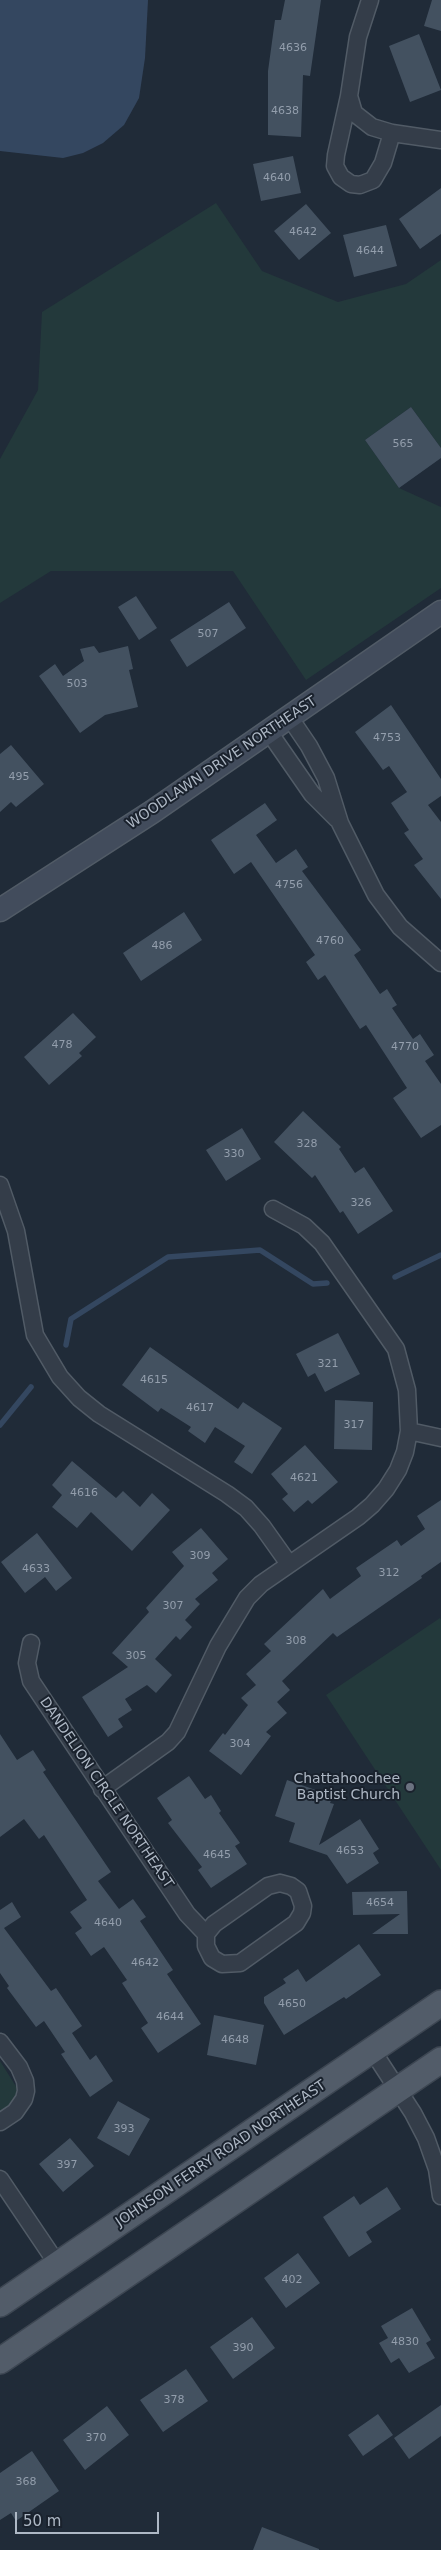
<!DOCTYPE html>
<html>
<head>
<meta charset="utf-8">
<style>
	body { margin:0 }
	#map { position:relative; width:441px; height:2550px; overflow:hidden; background:#202b38; font-family:"DejaVu Sans",sans-serif }
	canvas { display:block }
	.scale { position:absolute; left:15px; top:2512px; width:144px; height:22px; box-sizing:border-box; border:2px solid #aeb8c5; border-top:0; padding-left:6px; font-size:15px; line-height:18px; white-space:nowrap; color:#aeb8c5; -webkit-text-stroke:4px #1a222d; paint-order:stroke }
</style>
</head>
<body>
<div id="map">
<canvas width="441" height="2550"></canvas>
<div class="scale">50 m</div>
</div>
<script>
const ctx = document.querySelector('canvas').getContext('2d');
ctx.lineJoin = 'round';
function fill(path, color) { ctx.fillStyle = color; ctx.fill(path, 'evenodd'); }
const toPath = rows => new Path2D(rows.map(r => 'M' + r).join(''));
function trace(path, color, width, dash) { ctx.strokeStyle = color; ctx.lineWidth = width; ctx.lineCap = dash ? 'butt' : 'round'; ctx.setLineDash(dash || []); ctx.stroke(path); }
function drawText(font, color, halo, rows, align = 'center') {
  ctx.font = font + ' "DejaVu Sans",sans-serif'; ctx.lineWidth = 4; ctx.setLineDash([]); ctx.textBaseline = 'middle'; ctx.strokeStyle = halo; ctx.fillStyle = color; for (const [text, x, y, turn = 0] of rows) {
    ctx.save(); ctx.translate(x, y); ctx.rotate((+turn || 0) * Math.PI / 180); ctx.textAlign = isNaN(turn) ? turn : align; if (halo) ctx.strokeText(text, 0, 0); ctx.fillText(text, 0, 0); ctx.restore();
  }
}
fill(toPath([
	[216,203,262,271,338,302,406,284,441,260,441,448,411,407,365,440,399,488,441,507,441,588,306,680,233,571,51,571,0,603,0,459,38,390,42,312],
	[440,1618,441,1620,441,1870,326,1695],
	[0,2061,17,2088,16,2095,11,2104,0,2111]
]), '#23393b');
fill(toPath([
	[0,0,148,0,145,58,139,98,124,125,103,143,83,153,63,158,0,151]
]), '#344760');
trace(toPath([
	[395,1277,441,1255],
	[66,1345,71,1319,168,1257,260,1250,313,1284,327,1283],
	[0,1425,31,1387]
]), '#344760', 5.5);
fill(toPath([
	[285,0,321,0,310,76,303,75,301,137,268,135,268,71,275,20,281,20],
	[432,0,441,0,441,31,424,26],
	[419,34,441,90,410,102,389,46],
	[293,156,301,193,261,201,253,164],
	[441,188,441,234,420,249,399,219],
	[306,204,331,233,299,260,274,231],
	[386,225,397,266,354,277,343,235],
	[411,407,441,448,441,458,399,488,365,440],
	[136,596,157,628,139,640,118,607],
	[229,602,246,628,187,667,170,640],
	[94,646,99,653,128,646,133,669,129,670,138,707,105,715,80,733,39,676,55,664,63,676,84,661,80,649],
	[391,705,441,779,441,796,428,805,441,822,441,899,414,865,423,859,404,833,409,830,391,803,407,792,389,766,383,770,355,732],
	[11,745,44,784,16,807,11,802,0,812,0,754],
	[265,803,277,820,256,835,276,863,296,849,308,867,302,871,361,950,354,955,380,994,387,989,397,1005,392,1008,413,1039,420,1034,434,1055,425,1061,441,1084,441,1125,421,1138,393,1098,407,1088,366,1025,360,1029,325,975,318,980,306,962,315,955,251,862,234,874,211,840],
	[184,912,202,940,141,981,123,953],
	[73,1013,96,1037,79,1053,82,1056,49,1085,24,1057],
	[303,1111,341,1147,339,1149,355,1173,364,1167,393,1211,358,1234,343,1211,340,1213,315,1175,312,1178,274,1142],
	[242,1128,261,1159,226,1181,206,1150],
	[338,1333,360,1374,325,1392,315,1373,308,1377,296,1354],
	[150,1347,238,1409,243,1402,282,1428,252,1474,234,1462,245,1446,215,1427,205,1443,188,1431,191,1427,161,1408,158,1412,122,1385],
	[335,1400,373,1402,372,1450,334,1449],
	[305,1445,338,1482,312,1504,308,1500,294,1512,282,1499,288,1494,271,1474],
	[72,1461,116,1498,123,1491,140,1507,152,1493,170,1510,132,1551,91,1512,77,1528,52,1507,62,1495,52,1485],
	[441,1500,441,1562,421,1576,422,1578,337,1637,333,1633,282,1681,290,1690,277,1702,287,1713,266,1732,271,1736,241,1775,209,1751,223,1733,225,1735,248,1705,241,1698,256,1685,246,1674,271,1651,264,1644,323,1589,330,1599,361,1576,356,1568,397,1540,401,1546,425,1529,417,1516],
	[201,1528,228,1559,212,1573,218,1580,195,1599,200,1604,185,1620,192,1627,180,1640,176,1636,155,1659,172,1675,156,1693,147,1685,125,1699,132,1710,118,1719,123,1727,108,1737,82,1697,128,1667,112,1653,149,1612,146,1608,184,1566,172,1552],
	[37,1533,72,1578,56,1591,45,1577,25,1593,1,1562],
	[0,1734,17,1760,33,1750,46,1770,43,1772,111,1872,98,1881,119,1909,133,1899,146,1917,140,1921,173,1970,167,1974,201,2024,158,2053,141,2028,148,2023,122,1983,127,1980,104,1947,91,1956,75,1933,82,1928,70,1912,87,1900,44,1835,39,1839,24,1819,0,1837],
	[189,1776,205,1799,211,1795,221,1811,219,1813,240,1843,235,1846,247,1864,211,1888,198,1870,202,1867,168,1823,172,1820,157,1798],
	[287,1780,333,1796,330,1803,334,1804,319,1845,360,1819,379,1849,373,1853,379,1863,347,1884,327,1855,289,1842,295,1823,275,1816],
	[407,1891,408,1934,372,1934,400,1914,353,1915,352,1892],
	[12,1902,21,1917,4,1928,51,1991,56,1988,82,2026,72,2033,90,2060,96,2055,113,2081,90,2097,61,2054,65,2052,44,2021,36,2027,7,1988,9,1986,0,1973,0,1910],
	[359,1944,381,1975,346,1999,344,1997,284,2035,264,2003,264,1997,286,1983,283,1979,298,1969,306,1982],
	[214,2015,264,2025,256,2065,207,2055],
	[118,2101,150,2119,129,2156,97,2138],
	[70,2138,94,2166,63,2192,39,2164],
	[387,2187,401,2209,366,2232,372,2242,349,2257,323,2217,354,2196,360,2205],
	[298,2253,320,2283,286,2308,264,2278],
	[412,2308,431,2340,426,2343,435,2358,409,2373,399,2358,391,2363,379,2343,388,2338,381,2326],
	[252,2317,275,2348,233,2379,210,2347],
	[186,2369,208,2401,163,2432,140,2400],
	[441,2405,441,2436,409,2459,394,2438],
	[107,2406,129,2435,85,2470,63,2440],
	[378,2414,393,2435,363,2456,348,2435],
	[32,2451,59,2491,16,2521,11,2513,0,2520,0,2473],
	[262,2527,319,2549,319,2550,253,2550]
]), '#435160');
const street = toPath([
	[370,0,358,37,349,96,354,113,372,127,392,133,441,140],
	[349,96,336,155,335,166,341,177,351,184,360,185,373,180,383,163,392,133],
	[290,718,309,746,326,778,340,823,376,895,400,927,441,963],
	[269,732,312,794,337,819],
	[0,1185,16,1231,35,1335,60,1377,79,1398,99,1414,227,1494,246,1508,262,1526,289,1564],
	[409,1431,441,1438],
	[31,1643,27,1663,31,1681,187,1914,206,1934],
	[102,1789,168,1742,177,1732,218,1646,247,1598,261,1584,358,1517,372,1505,386,1489,398,1470,405,1452,409,1431,407,1390,396,1349,322,1243,304,1226,273,1209],
	[280,1883,291,1886,298,1891,303,1906,302,1913,296,1923,240,1963,222,1964,212,1958,206,1946,206,1934,214,1924,268,1886,280,1883],
	[0,2042,19,2067,25,2081,26,2091,24,2099,15,2112,0,2122],
	[372,2050,413,2113,426,2138,437,2169,441,2196],
	[0,2179,58,2265]
]);
const secondary = toPath([
	[0,910,152,812,441,612]
]);
const primary = toPath([
	[0,2304,441,2003],
	[0,2361,441,2060]
]);
trace(street, '#515b66', 19);
trace(secondary, '#515b66', 25);
trace(primary, '#3d4652', 28);
trace(street, '#343d49', 16);
trace(secondary, '#424c5c', 22);
trace(primary, '#525c69', 25);
for (const [x, y, r, color] of [
	[410,1787,5,"#6b7280"]
]) { const dot = new Path2D(); dot.arc(x, y, r, 0, 2 * Math.PI); ctx.fillStyle = color; ctx.fill(dot); trace(dot, '#1a222d', 2); }
drawText('11px', '#939eac', null, [
	["4636",293,48],
	["4638",285,111],
	["4640",277,178],
	["4642",303,232],
	["4644",370,251],
	["565",403,444],
	["507",208,634],
	["503",77,684],
	["4753",387,738],
	["495",19,777],
	["4756",289,885],
	["4760",330,941],
	["486",162,946],
	["478",62,1045],
	["4770",405,1047],
	["328",307,1144],
	["330",234,1154],
	["326",361,1203],
	["321",328,1364],
	["4615",154,1380],
	["4617",200,1408],
	["317",354,1425],
	["4621",304,1478],
	["4616",84,1493],
	["309",200,1556],
	["4633",36,1569],
	["312",389,1573],
	["307",173,1606],
	["308",296,1641],
	["305",136,1656],
	["304",240,1744],
	["4653",350,1851],
	["4645",217,1855],
	["4654",380,1903],
	["4640",108,1923],
	["4642",145,1963],
	["4650",292,2004],
	["4644",170,2017],
	["4648",235,2040],
	["393",124,2129],
	["397",67,2165],
	["402",292,2280],
	["4830",405,2342],
	["390",243,2348],
	["378",174,2400],
	["370",96,2438],
	["368",26,2482]
]);
drawText('14px', '#aeb8c5', '#1a222d', [
	["WOODLAWN DRIVE NORTHEAST",222,763,-34],
	["DANDELION CIRCLE NORTHEAST",106,1793,56],
	["JOHNSON FERRY ROAD NORTHEAST",221,2154,-34]
]);
drawText('14px', '#aeb8c5', '#1a222d', [
	["Chattahoochee",400,1779],
	["Baptist Church",400,1795]
], 'right');
</script>
</body>
</html>
